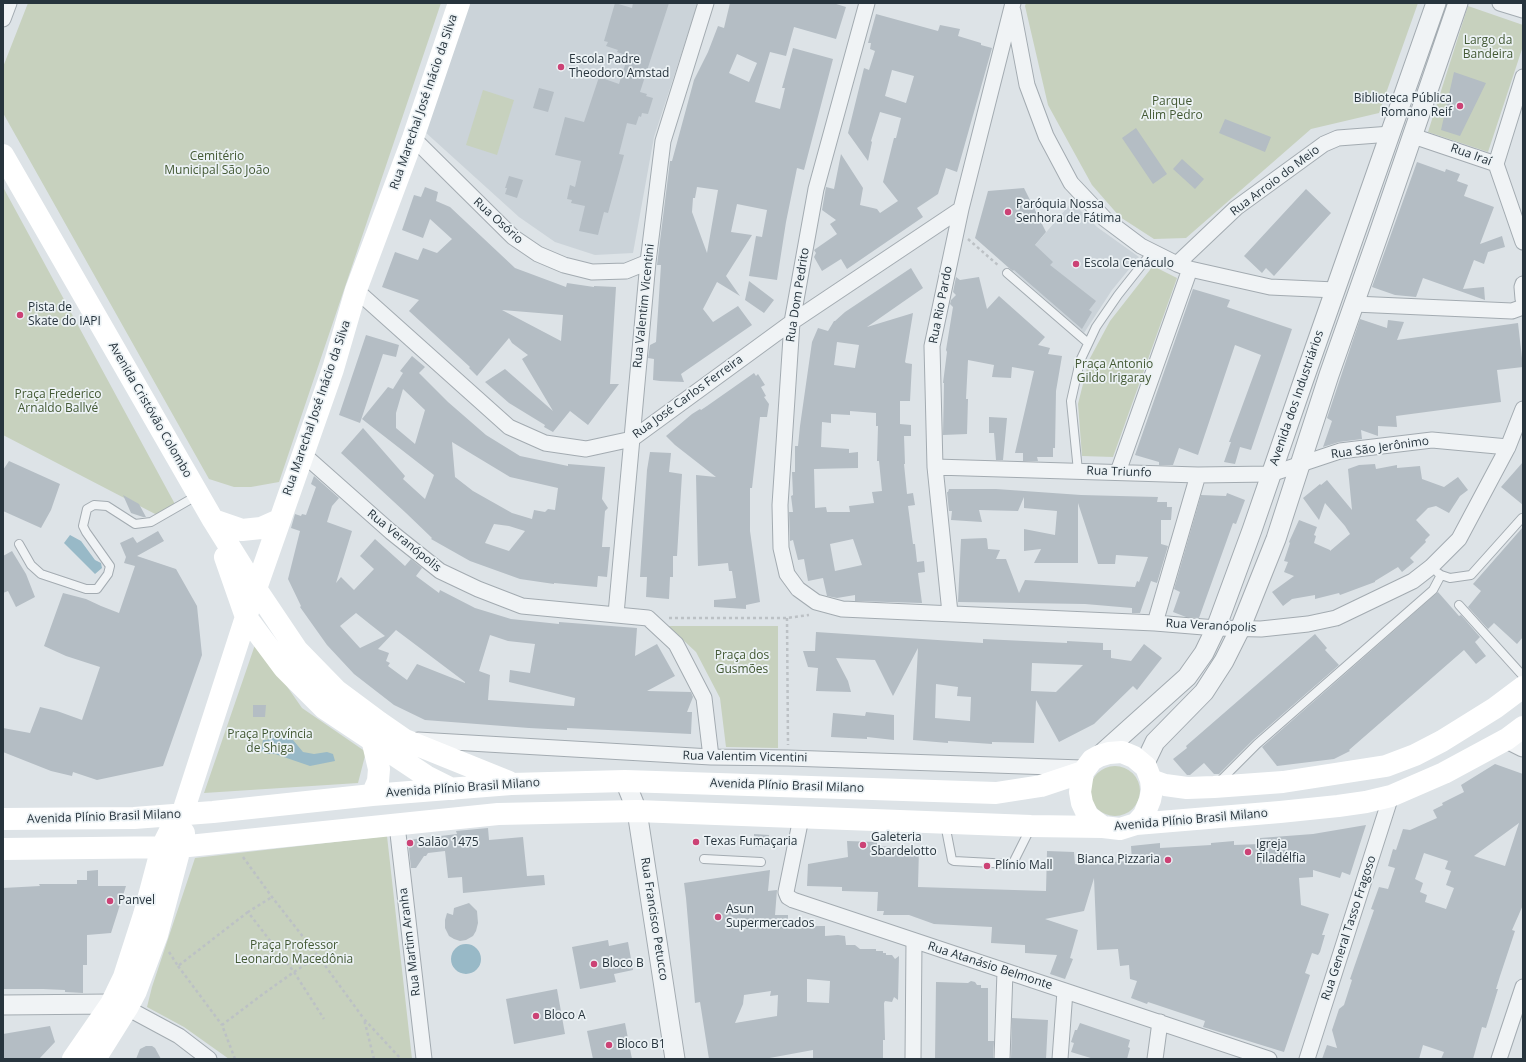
<!DOCTYPE html>
<html>
<head>
<meta charset="utf-8">
<style>
	body { margin:0 }
	#map { position:relative; width:1526px; height:1062px; overflow:hidden; background:#dde3e7; font-family:"Open Sans",sans-serif }
	canvas { display:block }
	.frame { position:absolute; inset:0; border:4px solid #27343d; pointer-events:none }
</style>
</head>
<body>
<div id="map">
<canvas width="1526" height="1062"></canvas>
<div class="frame"></div>
</div>
<script>
const ctx = document.querySelector('canvas').getContext('2d');
ctx.lineJoin = 'round';
function fill(path, color) { ctx.fillStyle = color; ctx.fill(path, 'evenodd'); }
const toPath = rows => new Path2D(rows.map(r => 'M' + r).join(''));
function trace(path, color, width, dash) { ctx.strokeStyle = color; ctx.lineWidth = width; ctx.lineCap = dash ? 'butt' : 'round'; ctx.setLineDash(dash || []); ctx.stroke(path); }
function drawText(font, color, halo, rows, align = 'center') {
  ctx.font = font + ' "Open Sans",sans-serif'; ctx.lineWidth = 3.5; ctx.setLineDash([]); ctx.textBaseline = 'middle'; ctx.strokeStyle = halo; ctx.fillStyle = color; for (const [text, x, y, turn = 0] of rows) {
    ctx.save(); ctx.translate(x, y); ctx.rotate((+turn || 0) * Math.PI / 180); ctx.textAlign = isNaN(turn) ? turn : align; if (halo) ctx.strokeText(text, 0, 0); ctx.fillText(text, 0, 0); ctx.restore();
  }
}
fill(toPath([
	[467,3,698,3,654,137,633,253,595,255,555,242,519,217,424,131],
	[1072,202,1097,227,1139,257,1112,290,1084,333,1013,271]
]), '#cbd3d9');
fill(toPath([
	[28,3,441,3,279,482,251,487,234,487,209,479,3,113,3,67],
	[1026,3,1418,3,1379,113,1311,129,1186,238,1154,239,1120,217,1092,185,1048,105,1025,6],
	[1468,6,1523,25,1523,46,1488,152,1428,132],
	[483,90,514,100,497,155,466,145],
	[3,187,176,506,159,516,3,435],
	[1153,266,1177,278,1113,457,1082,456,1078,404,1089,360,1110,321],
	[668,626,778,626,778,748,726,747,720,698,696,652],
	[256,642,302,708,366,752,358,783,204,793],
	'1090 791a25 25 0 1 1 50 0a25 25 0 1 1-50 0Z',
	[387,836,412,1059,229,1059,184,1027,147,1007,152,987,195,858]
]), '#c7d1be');
fill(toPath([
	[70,535,81,541,95,560,101,563,102,568,95,574,64,543],
	[275,732,293,740,303,752,314,754,327,752,333,754,335,761,310,766,275,754,267,754,261,751,263,740,267,740],
	'451 959a15 15 0 1 1 30 0a15 15 0 1 1-30 0Z'
]), '#98b9c7');
fill(toPath([
	[615,3,632,8,633,3,669,3,640,92,647,94,646,96,653,98,648,114,642,113,641,117,639,116,636,125,627,123,619,154,624,155,608,213,604,212,598,235,579,231,585,206,571,203,572,200,567,199,570,185,575,187,581,161,555,155,565,117,584,122,599,77,619,84,628,56,617,52,618,50,606,46,608,42,604,41],
	[730,3,833,3,846,7,836,39,794,27,786,56,770,52,755,102,780,109,785,88,782,88,793,48,833,59,804,170,797,168,786,222,777,280,749,276,756,236,762,237,767,210,737,204,731,232,752,235,726,276,740,296,717,282,703,309,713,322,738,306,752,325,681,374,684,382,660,381,653,380,654,359,648,358,650,345,656,342,661,265,657,265,670,161,672,161,694,80,708,52,718,26,724,28],
	[737,54,757,63,749,82,729,73],
	[697,187,718,190,707,253,692,212,693,198,695,198],
	[876,14,938,31,940,25,960,29,958,36,981,43,981,45,992,48,957,172,946,168,938,194,917,208,923,217,847,269,841,259,822,271,814,257,816,253,814,250,837,234,830,224,836,220,822,210,826,187,834,189,841,154,863,188,860,205,877,209,880,213,898,201,883,182,894,138,896,138,901,118,880,112,871,141,872,142,868,161,848,133,864,68,869,70,875,51,870,49,871,43,868,43],
	[892,70,914,76,906,103,885,96],
	[1454,72,1486,83,1460,136,1441,130],
	[539,88,554,92,548,112,533,108],
	[1225,119,1271,137,1265,152,1219,133],
	[1136,128,1167,174,1153,184,1122,138],
	[1182,159,1204,179,1195,189,1173,169],
	[1417,162,1445,172,1446,169,1460,174,1457,181,1468,185,1464,196,1494,207,1480,244,1502,236,1505,247,1488,252,1484,264,1474,260,1463,289,1484,287,1485,300,1423,278,1416,297,1395,295,1372,287],
	[509,176,523,180,517,198,505,194,507,188,505,188],
	[425,187,438,192,436,201,450,207,515,268,566,287,567,283,594,287,594,286,616,287,610,384,619,384,588,425,570,411,553,432,544,427,545,425,509,403,485,382,505,369,553,411,522,359,528,355,512,343,509,338,477,376,469,368,470,367,409,311,419,300,382,287,395,252,418,260,423,248,437,253,452,239,430,219,423,238,402,230,414,195,421,197],
	[502,310,563,315,561,341],
	[1024,188,1046,232,1035,245,1053,262,1050,265,1096,301,1089,310,1092,312,1082,329,1014,270,1013,271,1009,268,975,238,988,191],
	[1306,189,1331,213,1274,276,1266,268,1262,273,1244,256],
	[911,268,923,288,867,327,913,313,905,362,906,363,912,364,910,401,900,401,900,424,911,425,911,436,904,436,905,464,904,464,907,494,913,493,915,505,908,506,913,544,915,544,917,562,924,561,925,572,918,573,922,603,855,601,855,595,837,598,827,596,823,578,808,581,804,559,798,560,793,540,790,541,789,512,793,512,791,496,793,495,792,472,795,472,795,446,798,446,800,426,812,342,818,328,828,331,834,321,835,321,845,312],
	[837,342,859,345,855,368,834,365],
	[850,411,876,413,876,426,878,426,877,461,879,461,882,491,872,492,874,503,849,506,850,512,827,512,826,507,815,508,814,469,858,468,858,452,849,453,849,449,821,447,822,422,831,423,831,414,850,415],
	[853,539,862,565,835,571,830,544],
	[956,277,960,280,979,277,987,309,999,296,1045,337,1038,345,1050,348,1048,354,1062,356,1056,391,1055,448,1053,448,1053,457,1037,457,1038,461,1023,461,1023,453,1015,453,1034,371,1012,367,1011,378,992,377,994,365,968,360,966,399,968,399,967,434,943,435,944,383,943,383,947,352,946,350,953,307,950,304,951,300,956,295,953,292],
	[749,281,774,300,764,313,745,300],
	[1193,289,1230,300,1227,307,1292,329,1251,450,1240,447,1235,464,1224,462,1231,442,1229,442,1261,355,1235,345,1198,455,1179,448,1173,465,1159,465,1159,462,1135,455],
	[1360,319,1387,328,1388,320,1404,322,1397,340,1518,323,1523,367,1497,370,1501,402,1396,416,1397,427,1378,426,1378,436,1361,430,1362,439,1339,442,1323,447,1332,421,1327,418],
	[366,335,399,345,396,357,383,354,360,423,339,415],
	[412,356,425,367,419,373,448,402,486,435,520,456,568,466,568,464,605,467,602,499,608,508,605,511,602,547,610,547,607,577,598,576,597,587,554,583,554,584,520,579,470,561,431,539,432,538,406,513,341,453,363,428,405,476,403,479,425,499,434,475,362,419,388,387,393,389,403,373,400,371],
	[403,389,425,410,415,444,396,428,396,413],
	[452,442,510,477,558,488,555,510,548,509,545,512,534,510,532,519,512,513,473,491,455,477],
	[494,524,509,526,525,531,509,551,485,543],
	[754,373,756,376,758,374,765,385,761,387,766,396,764,397,769,404,767,417,760,417,752,488,750,488,750,531,760,602,746,605,746,609,714,607,714,600,736,598,732,571,729,571,728,563,698,566,696,475,716,477,675,445,666,436,692,414,700,409,701,410,707,406],
	[989,417,1007,418,1003,460,996,460,994,433,989,433],
	[650,452,671,453,669,472,682,474,677,556,673,556,673,577,670,577,669,599,646,597,647,577,640,577,647,470],
	[9,461,60,484,51,510,41,528,3,511,3,470],
	[1523,462,1523,505,1501,487],
	[1375,464,1376,469,1397,465,1397,468,1420,466,1422,479,1444,487,1458,477,1468,490,1460,496,1449,513,1436,506,1428,508,1416,520,1430,535,1425,540,1426,542,1410,558,1414,562,1402,572,1398,567,1375,581,1375,582,1340,595,1339,593,1315,599,1315,595,1292,599,1283,606,1272,592,1294,576,1284,572,1288,562,1284,561,1290,543,1289,542,1299,520,1317,527,1314,535,1316,536,1314,543,1330,550,1330,551,1350,534,1345,526,1325,503,1319,520,1303,498,1320,484,1321,485,1327,480,1352,510,1348,469,1359,465],
	[314,476,339,498,332,506,327,522,352,531,336,583,341,577,354,590,374,569,360,556,375,539,405,566,411,559,422,568,416,576,439,593,440,590,475,608,511,619,559,624,559,622,637,628,635,656,657,644,675,676,647,691,691,692,693,697,687,712,692,712,691,734,567,728,567,730,529,728,425,720,394,705,354,674,327,645,300,607,301,606,288,579,300,531,291,528,295,514,301,516,302,514,306,515,316,487,311,484],
	[356,613,371,625,385,636,360,648,340,626],
	[396,630,465,682,465,683,417,664,407,680,388,666,390,663,386,661,389,653,378,649],
	[490,635,508,641,535,644,530,673,510,670,509,682,575,698,574,706,488,700,490,675,479,671],
	[949,489,996,489,1081,495,1158,497,1157,502,1167,502,1167,507,1172,507,1171,520,1161,520,1161,544,1168,546,1157,583,1151,581,1140,613,1132,613,1132,608,1085,604,958,602,961,539,986,538,987,539,988,549,1000,550,996,559,1006,559,1019,593,1025,580,1135,587,1137,581,1139,582,1148,557,1116,555,1115,564,1098,564,1078,503,1078,563,1034,563,1041,549,1024,551,1024,529,1055,535,1057,511,1024,508,1024,497,1018,511,979,510,982,522,951,520,952,511,949,511,947,492,948,492],
	[1227,493,1245,500,1236,524,1233,523,1199,618,1186,617,1173,612,1180,592,1174,589,1201,495,1226,496],
	[123,495,139,504,146,517,143,517,131,513],
	[1523,527,1523,637,1517,644,1494,623,1488,629,1468,607,1481,591,1473,584],
	[158,531,164,541,137,556,176,569,197,606,202,655,163,766,97,780,73,772,72,776,51,771,3,752,3,728,30,733,40,707,57,711,82,720,100,667,66,656,44,646,63,593,86,599,101,606,119,613,135,566,124,563,126,557,120,543,133,537,137,543],
	[12,551,26,574,35,597,16,607,8,591,3,593,3,556],
	[1438,592,1459,616,1461,615,1480,637,1475,642,1486,656,1476,664,1464,650,1349,750,1350,751,1334,759,1277,766,1262,747],
	[816,632,983,643,983,639,1067,643,1067,641,1103,643,1103,650,1111,650,1111,658,1131,661,1144,644,1162,658,1137,690,1133,686,1094,724,1059,742,1036,700,1034,743,992,742,992,744,948,741,948,743,913,740,918,648,893,696,875,660,836,658,848,681,851,692,816,691,818,668,808,667,803,651,815,651],
	[1032,663,1083,665,1056,692,1031,691],
	[936,684,958,687,957,696,971,697,970,721,935,718],
	[1315,634,1327,648,1325,650,1339,665,1253,740,1219,774,1214,774,1204,763,1190,775,1187,775,1173,759,1187,748,1186,746],
	[253,705,266,705,265,717,253,717],
	[866,712,894,715,894,740,867,737,867,739,831,737,833,713,865,716],
	[1495,764,1523,774,1523,905,1512,930,1515,931,1500,976,1496,989,1498,989,1486,1028,1482,1027,1473,1059,1441,1059,1444,1052,1423,1045,1419,1059,1322,1059,1327,1045,1337,1048,1332,1030,1339,1009,1344,1005,1352,980,1350,979,1374,910,1371,909,1379,887,1388,889,1395,868,1388,866,1393,849,1396,850,1403,829,1410,830,1437,818,1433,810,1443,805,1442,803,1464,792,1461,785],
	[1519,823,1505,866,1474,856],
	[1424,853,1448,861,1445,869,1451,871,1446,885,1454,888,1446,909,1425,902,1427,895,1420,892,1423,883,1415,879],
	[1366,825,1350,875,1342,872,1340,878,1313,870,1313,877,1299,878,1301,905,1329,914,1322,935,1325,935,1320,952,1318,955,1312,953,1305,973,1310,975,1284,1052,1203,1027,1205,1021,1148,1002,1147,1004,1131,998,1137,981,1130,979,1129,965,1120,966,1118,949,1097,950,1094,878,1084,911,1045,919,1078,930,1070,958,1073,959,1065,979,1050,974,1057,955,1025,953,1025,945,991,943,992,927,934,924,909,915,883,915,884,911,877,911,878,892,842,891,842,887,807,886,808,864,848,857,847,841,877,842,877,846,919,848,918,887,1046,891,1047,851,1074,852,1075,864,1132,861,1131,846,1160,843,1160,848,1211,845,1211,843,1234,841,1234,845,1260,844,1260,838,1313,834],
	[488,828,489,840,523,837,527,876,544,875,545,885,463,893,462,877,448,878,445,851,428,853,426,856,424,856,416,868,411,868,408,840,457,834,456,831],
	[754,834,769,835,768,847,754,847],
	[98,870,98,886,126,886,111,933,87,935,87,965,83,965,83,993,65,992,65,990,43,989,3,989,3,888,40,886,39,884,77,884,77,880,87,880,87,871],
	[770,870,768,891,777,890,775,915,788,915,788,920,809,921,810,926,825,926,825,936,838,935,845,936,846,945,855,945,860,949,876,949,876,951,883,951,883,953,886,953,886,955,892,955,895,959,899,956,898,1000,894,997,892,1002,885,1001,884,1003,885,1040,883,1040,883,1059,813,1059,813,1050,764,1059,709,1059,700,1002,695,1003,686,898,684,883],
	[807,979,830,981,829,1003,807,1002],
	[771,991,770,996,778,995,777,1016,735,1023,743,1004,744,995],
	[469,903,477,911,478,923,476,931,473,936,466,940,460,941,454,939,449,936,445,928,445,920,447,913,453,915,454,908],
	[608,940,609,946,628,942,633,970,614,974,616,982,580,989,572,947],
	[971,981,975,982,977,985,981,985,981,988,988,988,988,1041,994,1041,993,1059,935,1059,936,982,968,983],
	[557,989,565,1034,514,1044,506,999],
	[1012,1018,1048,1020,1046,1059,1011,1059],
	[625,1023,632,1059,593,1059,587,1031],
	[1080,1023,1130,1040,1128,1047,1130,1048,1127,1059,1094,1059,1071,1052,1074,1043,1071,1042,1075,1030,1077,1030],
	[50,1026,55,1042,39,1059,3,1059,3,1034],
	[146,1046,152,1046,155,1048,161,1059,136,1059,140,1049]
]), '#b4bdc4');
const service = toPath([
	[1007,273,1088,343],
	[1078,471,1071,401,1080,361,1096,327,1118,295,1152,252],
	[19,544,31,565,41,574,86,589,97,589,108,574,110,566,86,532,83,526,87,509,94,505,107,506,135,524,151,522,198,495],
	[1438,573,1441,575,1450,578,1471,575,1522,518],
	[1459,605,1523,676],
	[1218,783,1257,744,1433,590,1441,575],
	[945,824,952,860,954,861,1011,864,1014,861,1031,827],
	[704,859,761,862]
]);
const minor = toPath([
	[867,3,816,189,792,322,780,505,781,548,787,574,798,589,816,602,842,609,1155,623,1216,628,1261,629,1308,624,1336,618,1413,581,1431,567,1459,539,1508,447,1523,409],
	[1500,3,1523,10],
	[1013,11,1027,85,1046,136,1071,183,1105,219,1141,246,1177,264,1190,269,1270,287,1335,290],
	[3,19,9,3],
	[1413,136,1496,164,1523,242],
	[413,138,513,237,538,254,564,265,592,272,626,271,648,262],
	[1496,164,1523,77],
	[1177,264,1236,208,1324,144,1338,138,1391,134],
	[1523,284,1522,287,1523,299],
	[356,290,509,427,545,443,586,449,632,439,792,322,961,209],
	[1354,304,1512,311,1523,307],
	[303,454,391,532,440,571,478,589,522,606,648,618,676,644,704,698,711,757],
	[935,467,1198,475,1271,474,1340,451,1432,440,1508,447],
	[1118,472,1190,269],
	[950,613,935,467,932,346,961,209,1013,3],
	[616,614,648,262,663,141,706,3],
	[1155,623,1198,475],
	[418,740,711,757,788,758,1082,768],
	[801,818,786,892,788,897,793,900,1269,1059],
	[397,825,424,1059],
	[127,1008,179,1036,209,1059],
	[913,1059,914,941],
	[1002,1059,1005,971],
	[1060,1059,1065,991],
	[1155,1059,1160,1022],
	[1307,1059,1391,796],
	[1499,1059,1523,987]
]);
const tertiary = toPath([
	[1507,739,1523,747],
	[1099,756,1187,677,1204,653,1216,628,1252,530,1304,379,1436,3],
	[1144,765,1155,742,1204,692,1224,661,1240,629,1276,539,1329,375,1379,233,1458,3],
	[625,781,637,811,675,1059],
	[3,1005,111,1004,123,1007]
]);
trace(service, '#a3abb1', 10);
trace(minor, '#a3abb1', 17);
trace(tertiary, '#a3abb1', 21);
trace(toPath([
	[968,239,999,266],
	[669,618,787,618,809,615],
	[787,618,788,745],
	[243,857,272,897,318,956,294,972,248,912,272,897],
	[169,952,178,966,248,912],
	[318,956,364,1019],
	[178,966,222,1025],
	[235,1059,222,1025,259,997,294,972,324,1019],
	[374,1059,364,1019,401,1059]
]), '#bcc1c5', 2.5, [3, 3]);
trace(service, '#f0f3f5', 8);
trace(minor, '#f0f3f5', 15);
trace(tertiary, '#f0f3f5', 19);
trace(toPath([
	[3,155,213,520,256,589,297,650,336,690,379,722,405,740,509,782],
	[213,520,242,530,261,528,279,520],
	[225,557,246,617,284,668,324,708,426,776,452,789],
	[1083,772,1080,792,1082,803,1088,816,1103,827],
	[1151,780,1165,785,1187,788,1214,787,1283,782,1386,766,1415,755,1442,741,1495,708,1523,687],
	[372,795,378,781,379,769,372,739],
	[3,819,134,818,213,812,372,795,511,784,625,781,996,793,1041,786,1083,772,1092,760,1099,756,1109,753,1122,752,1134,757,1146,767,1151,780,1152,790,1150,800,1144,815,1136,824],
	[3,849,179,847,498,814,637,811,1031,826,1103,827,1120,829,1136,824,1280,812,1338,806,1366,802,1391,796,1444,773,1507,739,1523,727],
	[73,1059,111,1004,124,977,144,915,162,847,170,831,182,815,246,617,333,369,356,290,413,138,459,3],
	[95,1059,127,1008,136,991,157,935,184,833]
]), '#fff', 22);
for (const [x, y, r, color] of [
	[561,67,4,"#cc4275"],
	[1460,106,4,"#cc4275"],
	[1008,212,4,"#cc4275"],
	[1076,264,4,"#cc4275"],
	[20,315,4,"#cc4275"],
	[696,842,4,"#cc4275"],
	[410,843,4,"#cc4275"],
	[863,845,4,"#cc4275"],
	[1248,852,4,"#cc4275"],
	[1168,860,4,"#cc4275"],
	[987,866,4,"#cc4275"],
	[110,901,4,"#cc4275"],
	[718,917,4,"#cc4275"],
	[594,964,4,"#cc4275"],
	[536,1016,4,"#cc4275"],
	[609,1045,4,"#cc4275"]
]) { const dot = new Path2D(); dot.arc(x, y, r, 0, 2 * Math.PI); ctx.fillStyle = color; ctx.fill(dot); trace(dot, '#ecf2f5', 1.5); }
drawText('12px', '#435934', '#ecf2f5', [
	["Largo da",1488,41],
	["Bandeira",1488,55],
	["Parque",1172,102],
	["Alim Pedro",1172,116],
	["Cemitério",217,157],
	["Municipal São João",217,171],
	["Praça Antonio",1114,365],
	["Gildo Irigaray",1114,379],
	["Praça Frederico",58,395],
	["Arnaldo Ballvé",58,409],
	["Praça dos",742,656],
	["Gusmões",742,670],
	["Praça Província",270,735],
	["de Shiga",270,749],
	["Praça Professor",294,946],
	["Leonardo Macedônia",294,960]
]);
drawText('12px', '#27343d', '#ecf2f5', [
	["Escola Padre",569,60],
	["Theodoro Amstad",569,74],
	["Biblioteca Pública",1452,99,"right"],
	["Romano Reif",1452,113,"right"],
	["Paróquia Nossa",1016,205],
	["Senhora de Fátima",1016,219],
	["Escola Cenáculo",1084,264],
	["Pista de",28,308],
	["Skate do IAPI",28,322],
	["Galeteria",871,838],
	["Sbardelotto",871,852],
	["Texas Fumaçaria",704,842],
	["Salão 1475",418,843],
	["Igreja",1256,845],
	["Filadélfia",1256,859],
	["Bianca Pizzaria",1160,860,"right"],
	["Plínio Mall",995,866],
	["Panvel",118,901],
	["Asun",726,910],
	["Supermercados",726,924],
	["Bloco B",602,964],
	["Bloco A",544,1016],
	["Bloco B1",617,1045]
], 'left');
drawText('12px', '#27343d', '#ecf2f5', [
	["Rua Marechal José Inácio da Silva",424,102,-71],
	["Rua Iraí",1471,155,20],
	["Rua Arroio do Meio",1275,181,-37],
	["Rua Osório",498,221,42],
	["Rua Dom Pedrito",798,295,-81],
	["Rua Rio Pardo",941,305,-79],
	["Rua Valentim Vicentini",644,306,-84],
	["Rua José Carlos Ferreira",688,397,-36],
	["Avenida dos Industriários",1297,398,-71],
	["Rua Marechal José Inácio da Silva",317,408,-71],
	["Avenida Cristóvão Colombo",150,410,60],
	["Rua São Jerônimo",1380,448,-8],
	["Rua Triunfo",1119,472,2],
	["Rua Veranópolis",404,541,39],
	["Rua Veranópolis",1211,626,3],
	["Rua Valentim Vicentini",745,757,1],
	["Avenida Plínio Brasil Milano",787,786,2],
	["Avenida Plínio Brasil Milano",463,788,-4],
	["Avenida Plínio Brasil Milano",104,817,-2],
	["Avenida Plínio Brasil Milano",1191,820,-5],
	["Rua Francisco Petucco",654,919,81],
	["Rua General Tasso Fragoso",1349,928,-72],
	["Rua Martim Aranha",410,942,-97],
	["Rua Atanásio Belmonte",990,966,18]
]);
</script>
</body>
</html>
